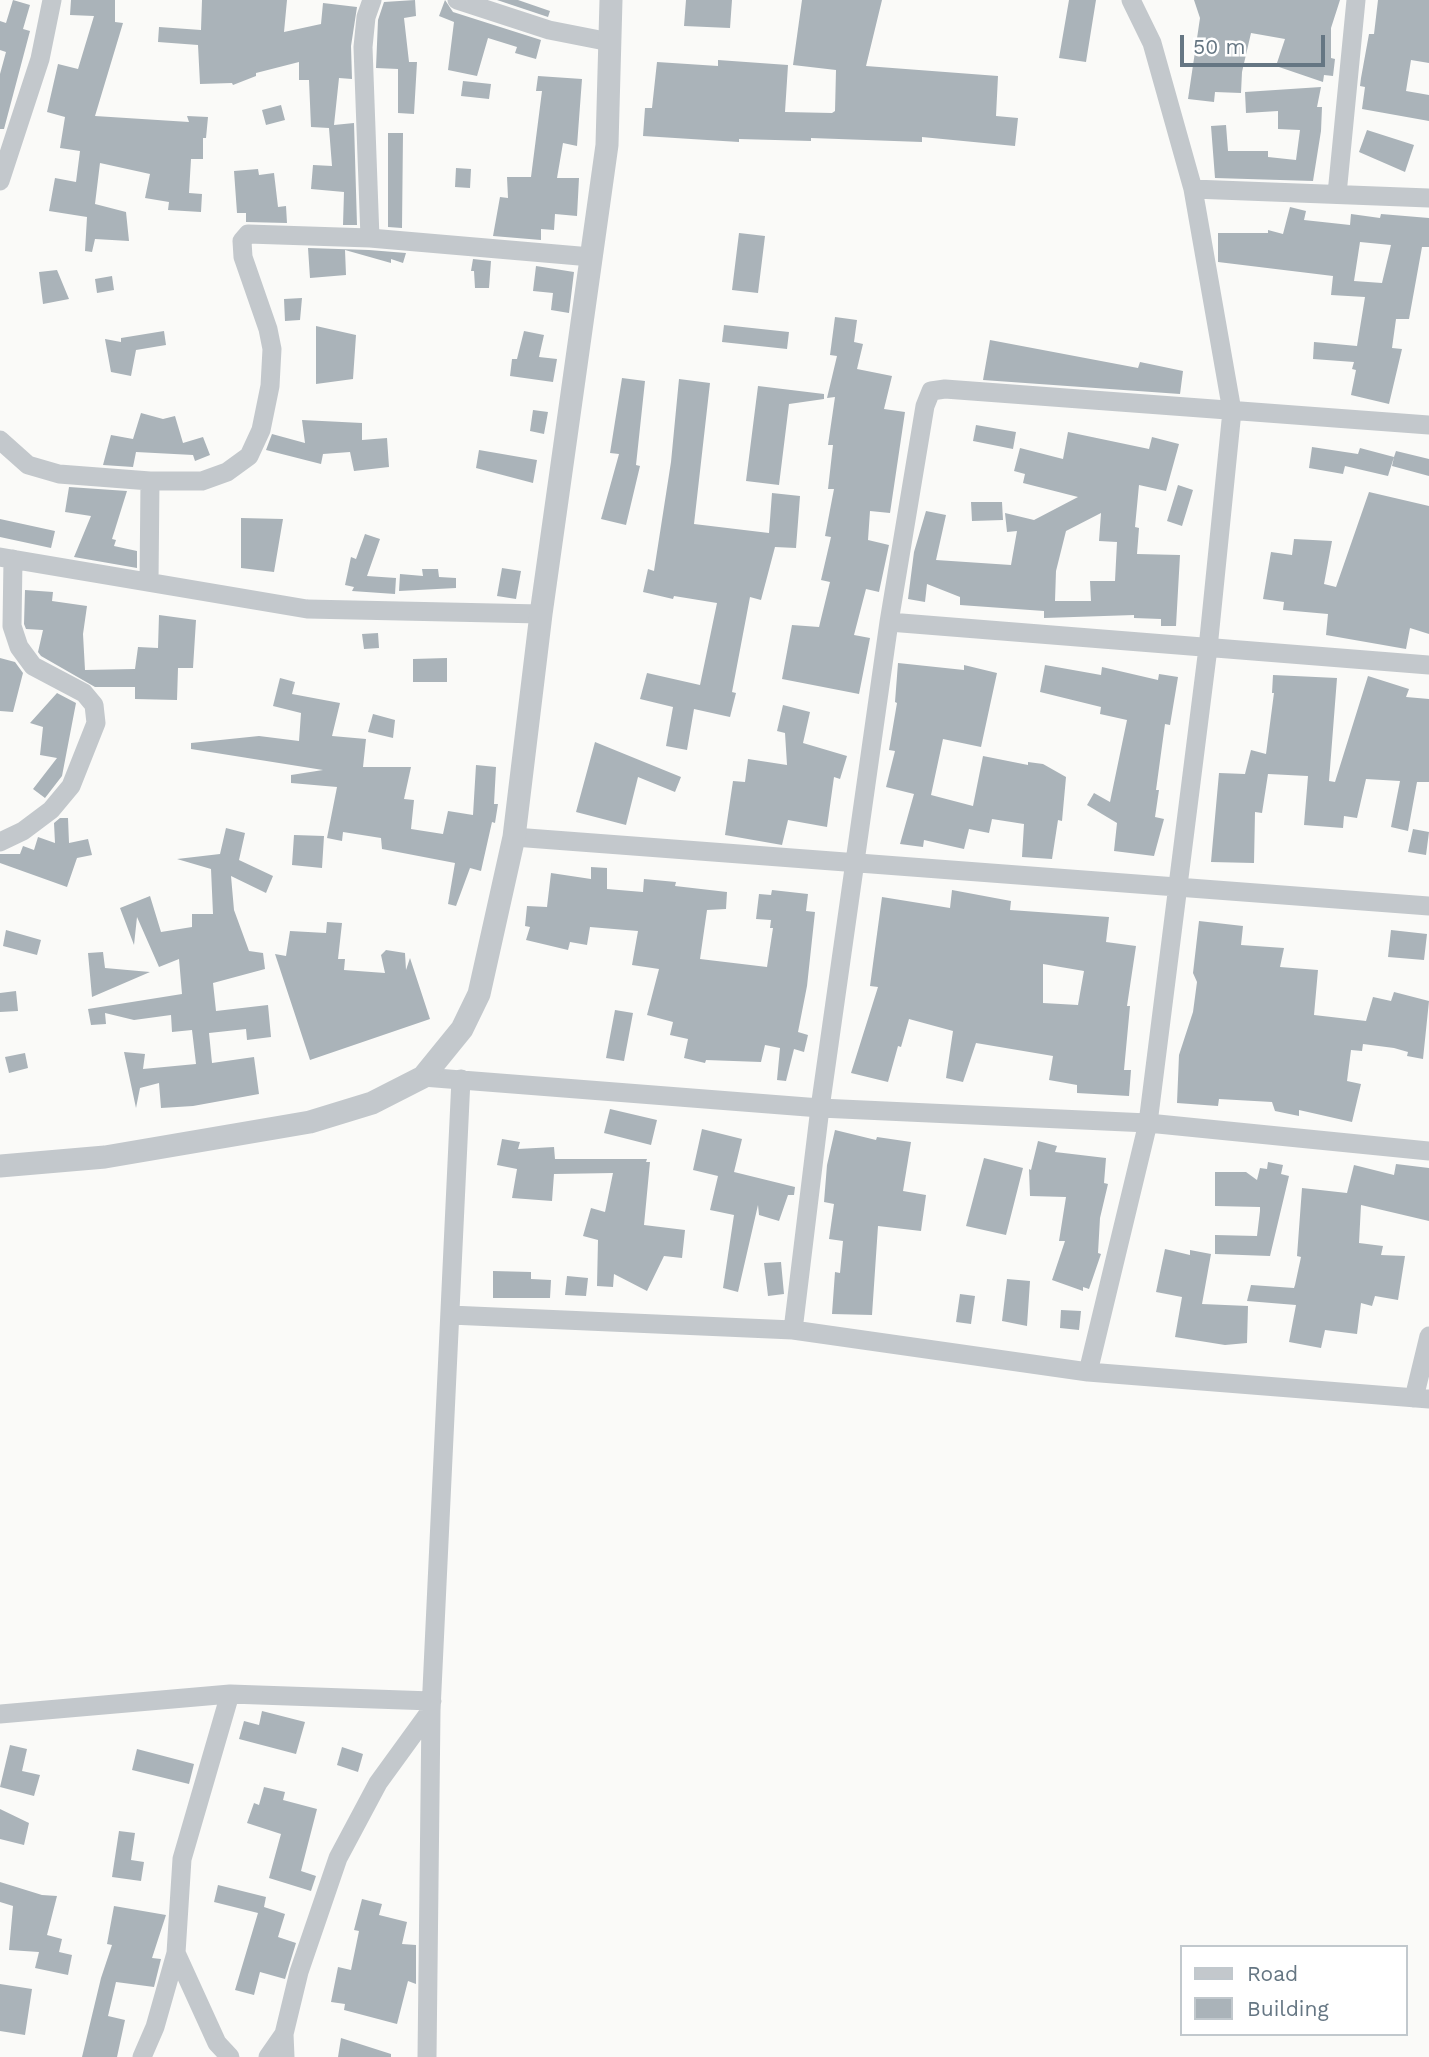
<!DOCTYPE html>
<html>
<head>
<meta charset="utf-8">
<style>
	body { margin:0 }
	#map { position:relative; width:1429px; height:2057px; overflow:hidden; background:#fafaf8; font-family:"Work Sans",sans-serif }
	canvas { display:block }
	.legend { position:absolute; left:1180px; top:1945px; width:228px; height:91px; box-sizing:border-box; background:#fff; border:2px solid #c1c8cd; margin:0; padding:9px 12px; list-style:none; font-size:21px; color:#657683 }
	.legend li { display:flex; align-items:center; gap:14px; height:35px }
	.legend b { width:35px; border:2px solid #c1c8cd }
	.scale { position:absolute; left:1180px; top:35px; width:145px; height:32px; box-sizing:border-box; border:4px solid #657683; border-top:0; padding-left:9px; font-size:21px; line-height:24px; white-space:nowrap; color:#657683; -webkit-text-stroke:5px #fff; paint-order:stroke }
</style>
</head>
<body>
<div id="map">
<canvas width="1429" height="2057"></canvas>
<ul class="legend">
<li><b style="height:9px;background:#c3c8cc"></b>Road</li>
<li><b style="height:19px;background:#aab3b9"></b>Building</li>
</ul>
<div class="scale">50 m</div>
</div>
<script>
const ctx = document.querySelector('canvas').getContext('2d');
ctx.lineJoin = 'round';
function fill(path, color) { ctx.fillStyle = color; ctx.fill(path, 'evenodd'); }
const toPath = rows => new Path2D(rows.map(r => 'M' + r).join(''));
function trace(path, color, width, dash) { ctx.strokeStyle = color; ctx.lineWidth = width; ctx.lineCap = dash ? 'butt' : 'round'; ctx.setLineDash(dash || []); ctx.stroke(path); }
fill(toPath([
	[13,0,30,5,23,29,30,31,4,129,0,129,0,74,6,52,0,50,0,21,6,23],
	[71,0,115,0,115,22,123,23,95,116,189,122,187,116,208,117,206,138,203,138,203,159,191,159,189,193,202,194,201,212,168,210,169,202,145,198,150,174,100,163,95,204,126,212,129,241,95,239,92,252,85,251,87,217,49,211,55,178,76,182,80,151,60,148,65,117,47,112,58,64,78,69,94,16,70,15],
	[202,0,287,0,284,32,321,24,323,3,357,7,351,46,352,79,339,78,334,125,354,123,357,225,343,225,344,192,311,189,313,165,332,166,329,128,311,127,309,80,299,80,299,62,256,73,256,76,233,85,232,83,200,84,198,45,158,42,159,27,201,30],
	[415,0,416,16,404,18,409,62,417,62,414,114,398,113,398,69,376,68,378,20,384,2],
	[445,0,453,12,541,40,536,59,515,53,517,47,488,38,477,76,448,70,454,22,439,16],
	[497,0,518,0,550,11,548,17],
	[686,0,732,0,730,28,684,26],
	[802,0,882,0,866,66,998,76,996,116,1018,118,1015,146,922,137,922,142,811,138,811,141,739,139,739,142,643,136,645,108,652,108,657,62,718,66,718,60,788,65,785,112,832,113,835,111,836,70,793,65],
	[1069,0,1096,0,1086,62,1059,58],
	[1194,0,1340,0,1331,28,1331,58,1335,59,1333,76,1324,75,1323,82,1276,66,1285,39,1251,33,1242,72,1241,93,1215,92,1214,102,1188,99,1200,18],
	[1378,0,1429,0,1429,63,1411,60,1406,91,1429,95,1429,121,1362,109,1365,87,1360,86,1361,78,1369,34,1374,34],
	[538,76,582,79,577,146,563,143,557,178,579,178,577,216,555,214,554,230,541,229,541,240,493,236,500,197,508,198,507,177,531,177,542,91,536,91],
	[463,81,491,84,489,99,461,96],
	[1321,87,1317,107,1322,107,1321,131,1313,181,1215,178,1211,126,1226,125,1228,151,1268,151,1268,157,1296,160,1300,130,1278,129,1278,111,1246,113,1245,92],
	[281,105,285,120,266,125,262,110],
	[1367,130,1414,145,1405,172,1359,152],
	[388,133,403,133,402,228,388,227],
	[456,168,471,169,470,188,455,187],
	[258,169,259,175,274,173,278,207,286,206,287,223,246,222,246,213,237,213,234,171],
	[1290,207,1306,211,1304,220,1350,225,1351,214,1380,218,1381,214,1429,218,1429,247,1422,247,1409,319,1396,319,1392,348,1402,349,1389,404,1351,395,1356,370,1352,369,1354,362,1313,359,1314,342,1357,346,1365,297,1331,295,1333,276,1218,262,1218,233,1268,233,1268,230,1283,234],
	[1360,242,1391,245,1382,283,1354,281],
	[739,233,765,236,758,293,732,290],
	[308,248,369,250,406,253,403,263,391,259,391,263,345,250,346,275,310,278],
	[473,259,491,261,489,288,475,288,474,271,471,271],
	[536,266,574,272,569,313,551,310,553,293,533,291],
	[57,270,69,299,43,304,39,272],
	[112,276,114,290,97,293,95,279],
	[302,298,300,320,285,321,284,299],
	[835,317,857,320,854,342,863,344,857,369,892,376,884,409,905,412,890,513,870,511,868,540,889,545,879,592,866,589,854,635,870,638,859,694,782,679,792,625,819,627,830,582,821,580,831,537,825,536,834,489,828,489,833,445,828,445,835,397,827,398,837,356,830,355],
	[724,325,789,332,787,349,722,342],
	[316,326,356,335,353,379,316,384],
	[164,331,166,345,136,350,131,376,111,372,105,339,121,342,121,338],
	[524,331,544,335,539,357,557,359,553,382,510,376,512,359,517,359],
	[990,340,1138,368,1140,362,1183,371,1180,394,983,380],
	[622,378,645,381,636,465,640,466,626,525,601,519,619,454,610,453],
	[679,379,710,383,694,524,769,533,772,493,800,496,796,548,775,547,761,600,750,597,732,692,736,693,730,717,694,709,687,750,666,746,673,707,640,699,647,673,700,685,717,603,674,596,673,599,643,592,648,569,654,571,671,462],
	[758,386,824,394,824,399,789,404,779,485,746,481],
	[533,410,548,412,544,434,530,431],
	[141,413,163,419,175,416,183,443,203,437,210,455,195,461,193,455,136,452,133,467,103,465,111,435,133,439],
	[302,420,362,423,362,440,387,438,389,467,354,471,350,452,323,454,321,464,266,450,272,434,305,443],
	[976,425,1016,432,1013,449,973,441],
	[1068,432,1149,449,1152,437,1179,444,1166,491,1139,485,1135,527,1139,528,1137,554,1180,555,1176,626,1161,626,1161,619,1134,618,1134,615,1044,618,1044,611,960,605,960,597,927,584,925,602,908,599,914,552,926,511,946,515,936,560,1011,565,1017,531,1007,532,1005,513,1034,520,1078,497,1023,483,1025,474,1014,471,1020,448,1063,459],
	[1101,513,1099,541,1117,542,1115,581,1090,581,1091,601,1055,601,1056,571,1066,531],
	[1312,447,1358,454,1360,448,1394,457,1396,451,1429,459,1429,476,1392,466,1394,457,1388,476,1345,466,1343,474,1309,468],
	[479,450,537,460,533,483,476,468],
	[1178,485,1193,490,1182,526,1167,521],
	[69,487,127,491,112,539,116,540,114,546,137,551,137,568,74,557,91,516,65,512],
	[1369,492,1429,506,1429,634,1410,628,1406,649,1326,635,1328,614,1283,610,1284,602,1263,599,1271,552,1292,555,1294,539,1332,541,1324,584,1336,587],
	[971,502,1002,502,1003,520,972,521],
	[241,518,283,519,274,572,241,568],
	[0,519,55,531,51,548,0,537],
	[365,534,380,539,367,576,396,578,395,594,352,591,354,587,345,585,351,557,356,559],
	[502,568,521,571,516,599,497,596],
	[422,569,438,569,439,577,456,578,456,588,399,591,400,574,423,576],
	[25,590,53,592,52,601,87,606,83,634,85,670,135,669,138,647,158,648,159,615,196,620,193,668,178,668,177,700,135,699,135,687,95,687,41,656,38,652,43,630,26,629,24,624],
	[378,633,379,648,364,649,362,634],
	[0,658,15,662,23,673,13,712,0,711],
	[447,658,447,682,413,682,413,659],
	[898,663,964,670,964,665,997,673,981,747,943,739,931,795,973,806,983,756,1028,765,1028,762,1043,764,1066,777,1062,821,1058,820,1052,859,1022,857,1024,824,992,819,989,833,969,829,964,849,924,840,923,847,900,844,914,794,886,787,895,751,889,750,897,703,895,702],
	[1045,665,1101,675,1102,667,1158,680,1159,674,1178,677,1170,725,1165,724,1156,790,1159,790,1155,817,1164,819,1154,856,1114,851,1117,823,1087,805,1094,793,1110,802,1127,720,1100,714,1101,707,1040,692],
	[1273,675,1337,678,1329,781,1335,782,1368,676,1409,689,1406,697,1429,699,1429,782,1417,782,1408,831,1391,827,1400,781,1366,779,1357,818,1344,816,1343,828,1304,825,1308,776,1268,774,1262,813,1255,812,1254,863,1211,862,1219,773,1245,774,1251,750,1266,754,1274,693,1272,693],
	[280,678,295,682,292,694,340,703,332,736,366,739,363,767,411,767,404,799,414,800,411,829,443,834,448,811,473,815,476,765,496,767,494,804,498,804,495,823,492,822,481,871,470,868,456,906,448,904,455,863,382,849,381,838,343,832,342,841,327,838,337,787,291,783,291,775,323,770,191,749,191,743,259,736,299,741,301,713,273,706],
	[57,693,76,703,62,776,45,798,33,789,57,758,40,755,43,727,30,723],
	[783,705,810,712,803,743,847,756,840,779,834,777,827,827,788,820,782,845,725,835,733,781,745,782,748,759,787,765,785,733,777,731],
	[373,714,395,720,393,738,368,732],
	[595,742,681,777,675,792,638,777,626,825,576,812],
	[60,818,68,818,69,843,88,839,92,855,77,858,67,887,0,863,0,854,20,854,23,846,34,850,38,837,55,843,54,823],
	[226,828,245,833,239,860,273,876,266,893,231,876,234,910,249,951,263,953,265,969,213,983,216,1011,268,1005,271,1037,247,1040,246,1029,209,1033,212,1063,254,1057,259,1094,193,1106,161,1108,159,1083,140,1088,136,1108,124,1052,145,1054,143,1069,196,1064,192,1030,172,1032,171,1015,134,1020,105,1013,106,1024,91,1025,88,1009,182,994,179,959,159,967,137,917,134,945,120,908,150,896,161,932,192,927,192,914,213,914,211,869,177,859,220,854],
	[1413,829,1429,832,1426,855,1408,852],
	[294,835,324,836,322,868,292,865],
	[591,867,607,868,607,889,643,892,644,879,676,882,675,886,727,892,726,909,707,910,700,959,767,967,773,928,770,928,771,920,756,919,759,894,771,895,772,890,808,894,806,911,815,912,807,986,798,1032,808,1035,804,1052,794,1049,786,1081,777,1080,780,1048,765,1045,761,1062,706,1060,705,1063,684,1058,688,1039,670,1035,673,1022,647,1015,659,969,632,965,638,931,590,927,587,945,570,942,568,950,526,940,530,927,525,926,527,906,547,907,551,873,591,879],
	[952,890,1011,901,1010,910,1109,917,1106,942,1136,946,1127,1006,1130,1006,1124,1070,1131,1070,1129,1096,1077,1093,1077,1085,1049,1080,1053,1056,976,1043,963,1082,946,1078,953,1031,909,1019,901,1047,898,1046,888,1082,851,1073,878,987,870,986,882,897,950,908],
	[1043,964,1084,971,1078,1005,1043,1003],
	[1199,921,1243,926,1241,945,1284,948,1280,967,1318,970,1314,1015,1366,1021,1373,997,1391,1001,1394,992,1429,1001,1423,1059,1407,1056,1408,1052,1394,1048,1363,1044,1362,1051,1351,1050,1347,1081,1361,1084,1352,1122,1299,1110,1299,1116,1275,1111,1272,1102,1219,1099,1218,1106,1177,1103,1179,1055,1193,1012,1197,982,1193,973],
	[327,922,342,923,338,959,345,959,344,970,385,973,381,955,386,950,405,953,406,970,410,958,430,1019,310,1060,275,954,286,956,290,931,326,933],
	[6,930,41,940,37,955,3,946],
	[1391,930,1427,934,1424,960,1388,957],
	[103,952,105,968,150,972,92,997,88,953],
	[16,991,18,1011,0,1012,0,993],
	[615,1010,633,1013,624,1061,606,1058],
	[25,1053,28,1068,9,1073,5,1057],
	[610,1109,657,1120,651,1145,604,1133],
	[702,1129,742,1139,734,1172,795,1187,794,1195,788,1195,779,1221,759,1215,758,1205,738,1292,723,1288,734,1215,710,1210,718,1176,693,1170],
	[835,1130,876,1140,877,1137,911,1142,903,1191,926,1195,921,1231,878,1226,872,1315,832,1314,835,1272,840,1273,843,1241,829,1239,834,1204,824,1202,827,1165],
	[502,1139,520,1142,518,1149,554,1147,555,1159,647,1159,646,1162,650,1162,644,1225,685,1230,682,1258,664,1256,647,1291,614,1274,613,1287,597,1286,598,1240,583,1236,591,1208,605,1212,613,1173,554,1174,552,1201,512,1198,517,1169,497,1165],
	[1038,1141,1057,1146,1055,1152,1106,1158,1104,1183,1108,1184,1100,1218,1098,1253,1101,1254,1089,1289,1083,1287,1083,1291,1052,1280,1065,1241,1059,1241,1066,1197,1030,1196,1029,1169,1031,1170],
	[984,1158,1023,1168,1006,1235,966,1226],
	[1268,1162,1283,1165,1281,1174,1289,1176,1270,1256,1215,1254,1215,1235,1257,1236,1260,1211,1260,1207,1215,1206,1215,1172,1246,1172,1257,1180,1260,1168,1267,1169],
	[1396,1164,1429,1168,1429,1221,1361,1205,1359,1243,1383,1246,1381,1255,1405,1256,1398,1300,1375,1296,1372,1306,1361,1303,1357,1334,1325,1330,1321,1348,1289,1342,1296,1305,1247,1301,1251,1285,1294,1288,1295,1285,1301,1257,1297,1256,1302,1188,1347,1193,1354,1165,1394,1175],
	[1165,1249,1190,1255,1190,1250,1211,1254,1202,1304,1248,1306,1247,1343,1225,1345,1175,1337,1182,1297,1156,1292],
	[781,1262,784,1294,768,1296,764,1263],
	[493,1271,531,1272,531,1279,551,1280,550,1298,493,1298],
	[567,1276,588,1278,586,1296,565,1295],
	[1007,1279,1030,1281,1027,1326,1002,1321],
	[960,1294,975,1296,971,1324,956,1322],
	[1061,1310,1081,1311,1079,1330,1060,1328],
	[262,1711,305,1722,296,1754,239,1739,244,1721,259,1725],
	[10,1745,27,1749,22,1771,40,1775,34,1796,0,1787],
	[342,1747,363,1754,358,1772,337,1765],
	[137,1749,194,1764,189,1784,132,1770],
	[264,1787,285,1792,283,1800,317,1809,301,1871,316,1876,311,1891,269,1878,281,1834,247,1823,254,1803,259,1805],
	[0,1809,29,1823,24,1845,0,1839],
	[119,1831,135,1833,131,1860,144,1862,141,1881,112,1877],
	[0,1882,42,1895,57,1896,47,1935,62,1939,59,1952,72,1955,68,1975,35,1968,39,1952,9,1950,13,1906,0,1902],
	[218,1885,266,1897,264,1907,285,1914,278,1937,296,1943,285,1979,260,1972,254,1995,235,1990,258,1913,214,1902],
	[362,1899,382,1904,379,1915,407,1922,402,1944,416,1945,416,1984,408,1981,397,2024,344,2010,345,2004,331,2002,338,1967,351,1970,359,1931,354,1930],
	[114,1906,166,1915,152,1958,161,1959,154,1987,116,1982,108,2016,125,2020,117,2057,82,2057,101,1978,112,1945,107,1944],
	[0,1984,32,1989,25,2035,0,2031],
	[341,2038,391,2054,391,2057,338,2057]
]), '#aab3b9');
trace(toPath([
	[457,0,549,30,610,42],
	[1131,0,1152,43,1193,189,1429,198],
	[0,181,40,59,52,0],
	[1337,194,1356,0],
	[370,238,363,47,366,17,372,0],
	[0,440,28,465,59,474,150,481,202,481,227,472,249,456,261,430,270,386,272,349,268,329,243,257,242,241,248,234,370,238,591,257],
	[0,557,307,609,541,614],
	[149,582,150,481],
	[889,622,1429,665],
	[514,837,1429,906],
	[0,842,23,831,51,810,71,786,96,723,94,705,84,693,33,666,19,647,12,626,13,559],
	[423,1077,820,1108,1148,1123,1429,1151],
	[450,1315,793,1330,1088,1372,1429,1399],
	[793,1330,820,1108,889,622,925,406,931,391,945,389,1429,425],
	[1088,1372,1148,1123,1208,648,1232,411,1193,189],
	[1414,1398,1429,1336],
	[0,1714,230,1694,432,1701],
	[176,1953,217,2043,230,2057],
	[142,2057,155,2027,176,1953,182,1859,230,1694],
	[268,2057,284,2034],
	[285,2057,284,2034,299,1972,338,1858,378,1783,431,1710],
	[427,2057,431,1710,461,1079]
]), '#c3c8cc', 19);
trace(toPath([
	[0,1166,105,1157,310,1122,372,1103,423,1077,462,1029,479,994,514,837,541,614,607,145,611,0]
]), '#c3c8cc', 23);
</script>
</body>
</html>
